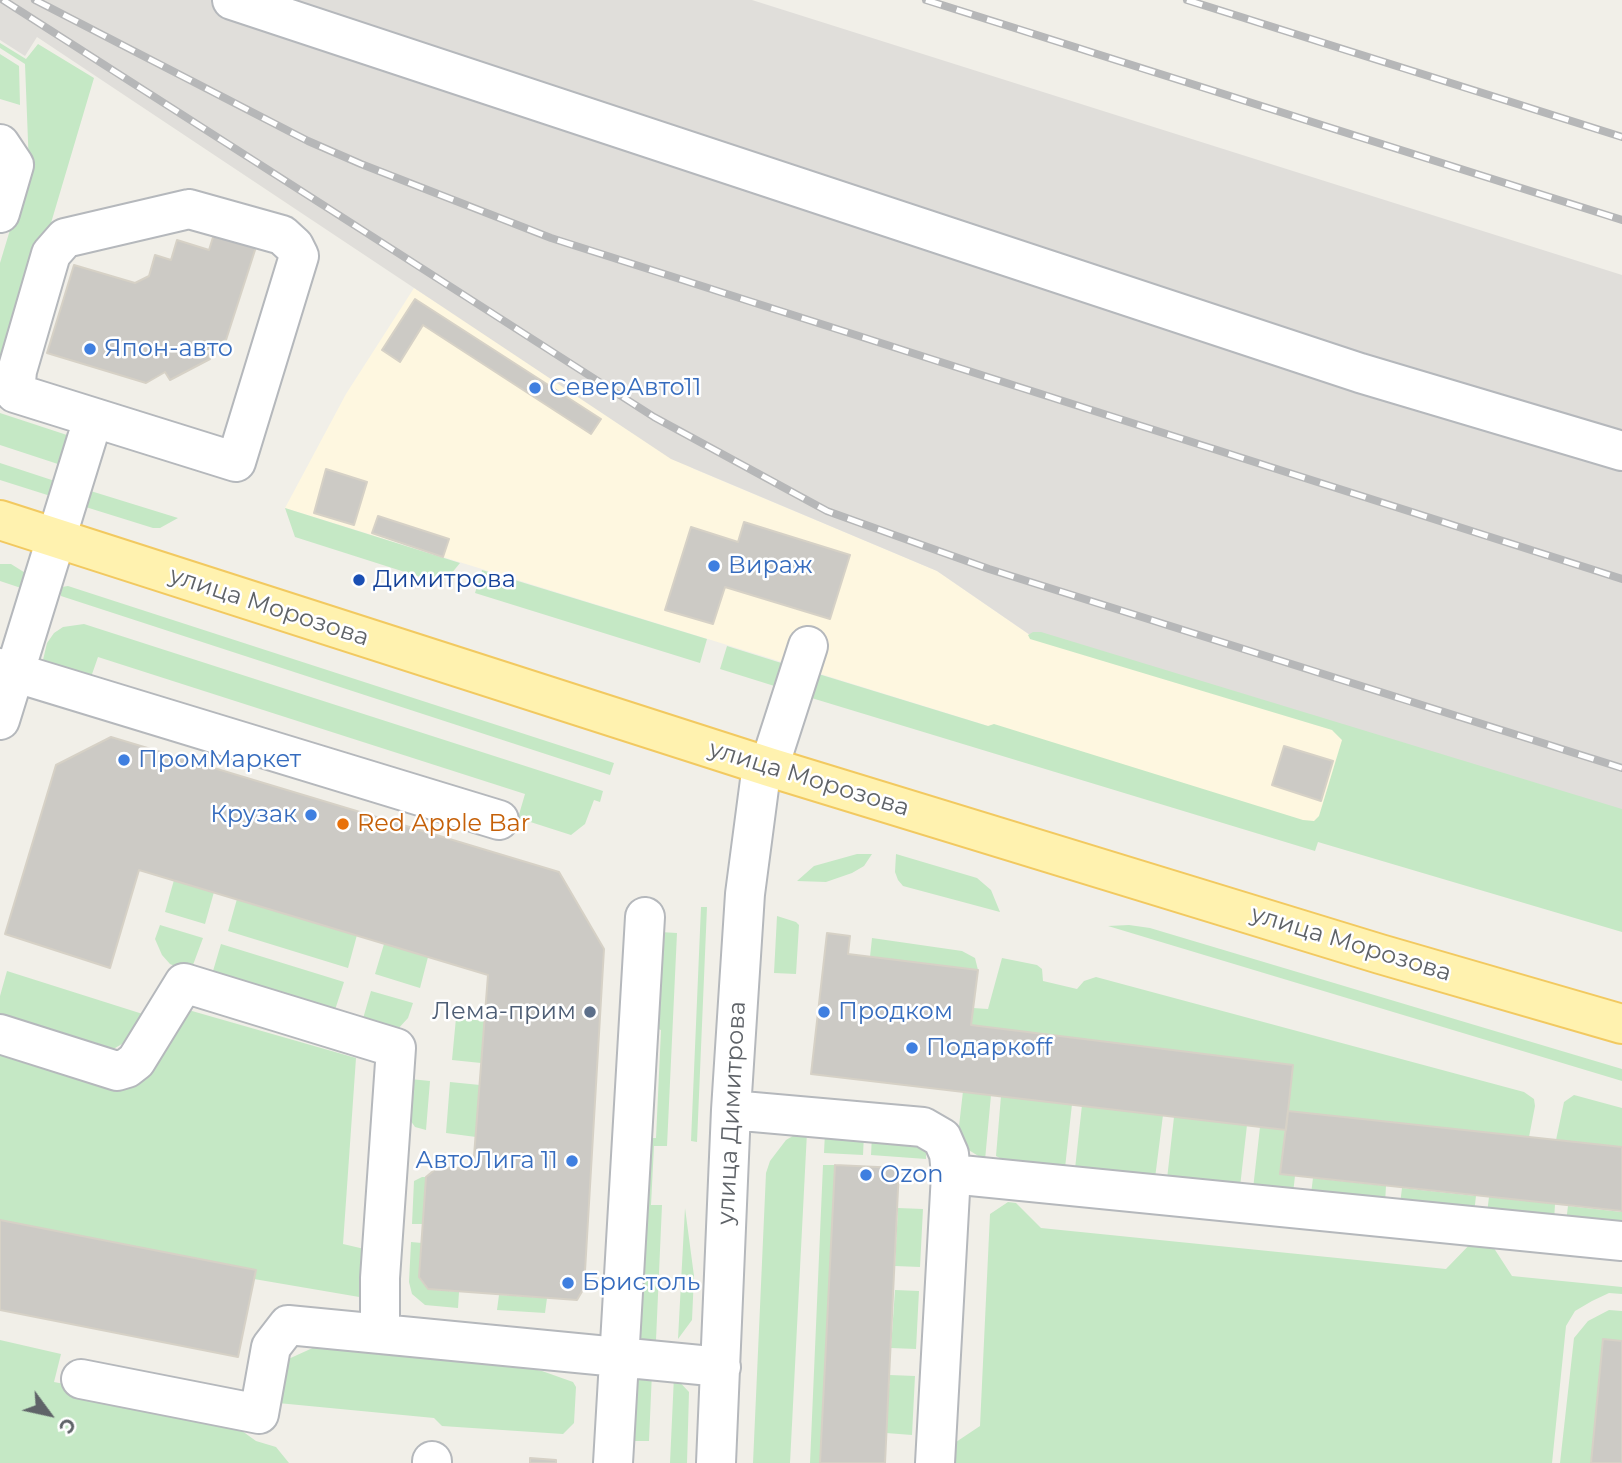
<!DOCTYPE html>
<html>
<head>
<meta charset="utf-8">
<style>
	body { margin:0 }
	#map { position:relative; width:1622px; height:1463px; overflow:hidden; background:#f1efe8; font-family:Montserrat,sans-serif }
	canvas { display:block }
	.north { position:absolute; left:14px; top:1379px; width:70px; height:70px; -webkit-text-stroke:5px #fff; paint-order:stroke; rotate:123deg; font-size:19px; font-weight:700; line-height:28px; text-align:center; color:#5f6368 }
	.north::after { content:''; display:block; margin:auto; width:24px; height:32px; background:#5f6368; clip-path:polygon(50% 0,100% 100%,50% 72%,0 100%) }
</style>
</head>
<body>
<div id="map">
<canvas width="1622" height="1463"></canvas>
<div class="north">С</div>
</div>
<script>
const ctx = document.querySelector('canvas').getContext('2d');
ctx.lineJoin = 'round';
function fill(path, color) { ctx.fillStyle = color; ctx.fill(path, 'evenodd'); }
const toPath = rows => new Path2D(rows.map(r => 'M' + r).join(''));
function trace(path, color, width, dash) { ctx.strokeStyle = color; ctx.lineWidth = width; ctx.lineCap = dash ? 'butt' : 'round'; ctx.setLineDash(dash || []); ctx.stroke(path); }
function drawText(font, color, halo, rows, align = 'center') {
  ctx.font = font + ' Montserrat,sans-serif'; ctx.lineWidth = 5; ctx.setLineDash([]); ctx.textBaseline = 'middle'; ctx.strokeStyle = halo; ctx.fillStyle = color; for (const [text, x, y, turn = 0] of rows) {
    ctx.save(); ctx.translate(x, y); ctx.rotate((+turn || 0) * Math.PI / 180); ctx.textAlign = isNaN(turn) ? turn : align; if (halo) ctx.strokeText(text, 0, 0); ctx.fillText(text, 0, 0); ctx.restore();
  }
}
fill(toPath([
	[414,288,694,469,937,571,1030,635,1351,732,1321,829,285,508,346,394]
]), '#fef7e0');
fill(toPath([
	[0,0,752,0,1622,275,1622,815,1030,635,937,571,671,459,37,37,25,56,0,40]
]), '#e0deda');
fill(toPath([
	[0,43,26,59,38,44,94,78,0,395,0,263,29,167,25,64,0,48],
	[0,54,19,66,20,105,0,99],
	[0,413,70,436,64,466,0,445],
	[0,463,64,484,60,499,0,480],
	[81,488,178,518,160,528,153,528,76,504],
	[285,508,460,563,451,574,439,582,433,581,295,537],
	[0,564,11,564,27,574,30,591,0,581],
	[482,570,707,639,700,663,475,593],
	[68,586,614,763,610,775,61,596,60,591,62,587],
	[84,624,603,791,600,802,594,800,585,824,571,835,518,818,525,794,98,657,90,680,50,668,43,660,47,643,54,633,63,627],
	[1033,632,1041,632,1622,809,1622,932,1318,842,1315,851,805,696,812,672,988,726,994,724,1303,820,1314,821,1319,816,1342,740,1332,730,1030,639,1028,635],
	[727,646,791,666,784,689,720,669],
	[857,854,872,854,864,866,852,873,826,882,797,881,814,866],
	[896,854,977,878,991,890,1000,912,903,886,898,880,895,872],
	[174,880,214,892,205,924,165,912],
	[237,899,357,935,348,968,228,931],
	[701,907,707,907,697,1142,691,1141],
	[777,916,796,922,799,925,796,974,774,973],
	[160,925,203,938,190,973,170,964,162,955,155,939],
	[1129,925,1150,928,1622,1069,1622,1081,1108,926],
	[660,932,677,933,667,1146,654,1146,651,1205,662,1205,656,1340,642,1339,636,1334,642,1138,656,1138,661,1030,655,1028],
	[872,938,962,951,975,958,978,970,870,957],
	[221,944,344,982,334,1013,214,975,213,971],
	[384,944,428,957,420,988,375,974],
	[1002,958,1037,965,1042,969,1043,981,1077,989,1084,981,1096,977,1524,1092,1534,1099,1535,1106,1529,1137,1288,1111,1293,1065,971,1025,973,1008,988,1009],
	[7,971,149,1016,132,1038,110,1051,0,1022,0,996],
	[371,991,413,1003,408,1018,397,1030,362,1022],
	[185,1009,356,1058,343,1244,373,1251,371,1299,254,1279,255,1270,0,1220,0,1048,119,1088],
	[456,1018,485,1021,481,1063,452,1060],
	[410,1079,430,1081,426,1130,415,1127,408,1117],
	[450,1082,480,1085,476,1137,446,1133],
	[963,1091,991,1095,985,1160,967,1149,958,1135],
	[1574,1095,1622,1108,1622,1147,1556,1140,1564,1102],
	[1001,1096,1072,1104,1065,1168,1007,1162,996,1156],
	[1082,1105,1163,1115,1155,1178,1075,1169],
	[1174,1117,1247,1125,1240,1187,1167,1179],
	[1260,1127,1285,1130,1280,1174,1295,1176,1293,1193,1253,1189],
	[807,1132,790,1463,753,1463,766,1173,770,1161,786,1140,798,1133],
	[825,1132,864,1134,863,1155,824,1153],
	[872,1135,918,1138,926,1150,926,1159,871,1155],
	[823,1165,835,1165,820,1463,810,1463],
	[422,1177,426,1177,423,1224,412,1224,414,1181],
	[1313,1178,1386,1186,1385,1203,1311,1194],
	[1402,1188,1476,1196,1474,1213,1400,1204],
	[1489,1197,1555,1204,1554,1221,1487,1213],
	[1008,1202,1016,1203,1041,1228,1446,1269,1476,1238,1488,1239,1512,1276,1622,1287,1622,1294,1609,1293,1592,1301,1575,1311,1566,1326,1552,1463,952,1463,953,1444,980,1426,990,1214],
	[1568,1206,1622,1212,1622,1228,1566,1222],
	[685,1208,694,1276,692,1320,678,1339],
	[898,1208,923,1209,920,1267,895,1266],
	[411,1242,422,1243,419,1278,428,1289,459,1292,458,1308,425,1305,412,1294,409,1282],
	[895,1290,919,1291,916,1349,891,1348],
	[499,1295,547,1298,545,1313,497,1310],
	[1609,1310,1622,1311,1622,1341,1603,1340,1591,1463,1560,1463,1574,1338,1588,1321],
	[0,1340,61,1354,54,1382,203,1411,231,1423,256,1441,276,1447,289,1463,0,1463],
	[328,1341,509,1364,542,1371,573,1382,576,1387,574,1423,563,1434,442,1426,434,1418,278,1403,284,1361],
	[652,1372,649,1441,625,1441,631,1385,638,1377],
	[890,1375,915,1376,912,1435,886,1433],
	[674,1376,689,1392,687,1463,670,1463]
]), '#c5e8c5');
const building = toPath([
	[214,234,256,247,226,340,206,350,210,359,170,380,165,372,146,383,47,353,74,265,135,283,149,276,155,255,171,260,177,240,209,250,214,234],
	[415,299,601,419,591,434,423,325,400,362,382,350,415,299],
	[326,469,367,482,354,525,314,513,326,469],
	[378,516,449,539,443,557,372,533,378,516],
	[744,522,850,555,830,619,725,587,713,624,665,610,691,527,738,542,744,522],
	[111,737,559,872,604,949,584,1288,577,1300,428,1289,419,1277,426,1177,438,1167,473,1169,488,975,139,870,110,968,5,934,56,765,111,737],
	[1284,746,1333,761,1321,801,1272,785,1284,746],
	[827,933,850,936,848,954,978,970,971,1025,1293,1065,1286,1130,811,1074,827,933],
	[1288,1111,1622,1147,1622,1211,1280,1174,1288,1111],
	[835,1165,899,1168,885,1463,820,1463,835,1165],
	[0,1220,256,1270,238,1357,0,1310,0,1220],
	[1603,1339,1622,1341,1622,1463,1591,1463,1603,1339],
	[530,1458,556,1460,556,1463,530,1463,530,1458]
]);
fill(building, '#cccac5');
trace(building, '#d6d1c6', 2);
const minor = toPath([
	[232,0,1360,373,1622,451],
	[0,144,14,165,0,213],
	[189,209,282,235,294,246,299,256,236,462,15,393,17,371,51,254,65,238,189,209],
	[0,668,499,820],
	[0,720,93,419],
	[769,767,808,646],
	[0,1034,117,1071,127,1068,136,1061,184,983,396,1048,380,1278,380,1334],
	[731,1110,923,1127,942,1138,949,1154,951,1174,935,1463],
	[951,1174,1622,1241],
	[81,1379,259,1414,271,1347,288,1325,721,1367],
	[432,1463,432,1461],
	[613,1463,645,917],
	[716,1463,731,1110,745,894,762,765]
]);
const major = toPath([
	[0,520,769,767,1380,954,1622,1024]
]);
trace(minor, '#b5b8bc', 42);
trace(major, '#f2c960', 42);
trace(minor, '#fff', 38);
trace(major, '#fff2af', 38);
const rail = toPath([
	[3,0,654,417,827,511,989,569,1622,768],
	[35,0,308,141,361,164,551,238,1622,579],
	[926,0,1622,220],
	[1187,0,1622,137]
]);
trace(rail, '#b6b7b8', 8);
trace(rail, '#fff', 5, [16]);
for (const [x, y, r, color] of [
	[90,349,7,"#3f7fe0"],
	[535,388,7,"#3f7fe0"],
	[714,566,7,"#3f7fe0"],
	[359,580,7,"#1a4fb4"],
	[124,760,7,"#3f7fe0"],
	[311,815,7,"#3f7fe0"],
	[343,824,7,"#e8710a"],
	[590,1012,7,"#5c6f8a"],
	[824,1012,7,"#3f7fe0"],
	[912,1048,7,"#3f7fe0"],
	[572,1161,7,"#3f7fe0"],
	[866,1175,7,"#3f7fe0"],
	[568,1283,7,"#3f7fe0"]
]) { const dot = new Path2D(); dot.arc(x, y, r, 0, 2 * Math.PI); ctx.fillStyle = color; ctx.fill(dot); trace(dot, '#fff', 2.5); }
drawText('24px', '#366cbe', '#fff', [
	["Япон-авто",104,349],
	["СеверАвто11",549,388],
	["Вираж",728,566],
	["ПромМаркет",138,760],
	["Крузак",297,815,"right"],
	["Продком",838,1012],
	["Подаркоff",926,1048],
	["АвтоЛига 11",558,1161,"right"],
	["Ozon",880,1175],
	["Бристоль",582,1283]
], 'left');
drawText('24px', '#164399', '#fff', [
	["Димитрова",373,580]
], 'left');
drawText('24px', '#5f6368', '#fff', [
	["улица Морозова",269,607,18],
	["улица Морозова",809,779,17],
	["улица Морозова",1351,944,17],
	["улица Димитрова",732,1113,-87]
]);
drawText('24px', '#c56008', '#fff', [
	["Red Apple Bar",357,824]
], 'left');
drawText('24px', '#4e5e75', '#fff', [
	["Лема-прим",576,1012]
], 'right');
</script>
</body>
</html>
